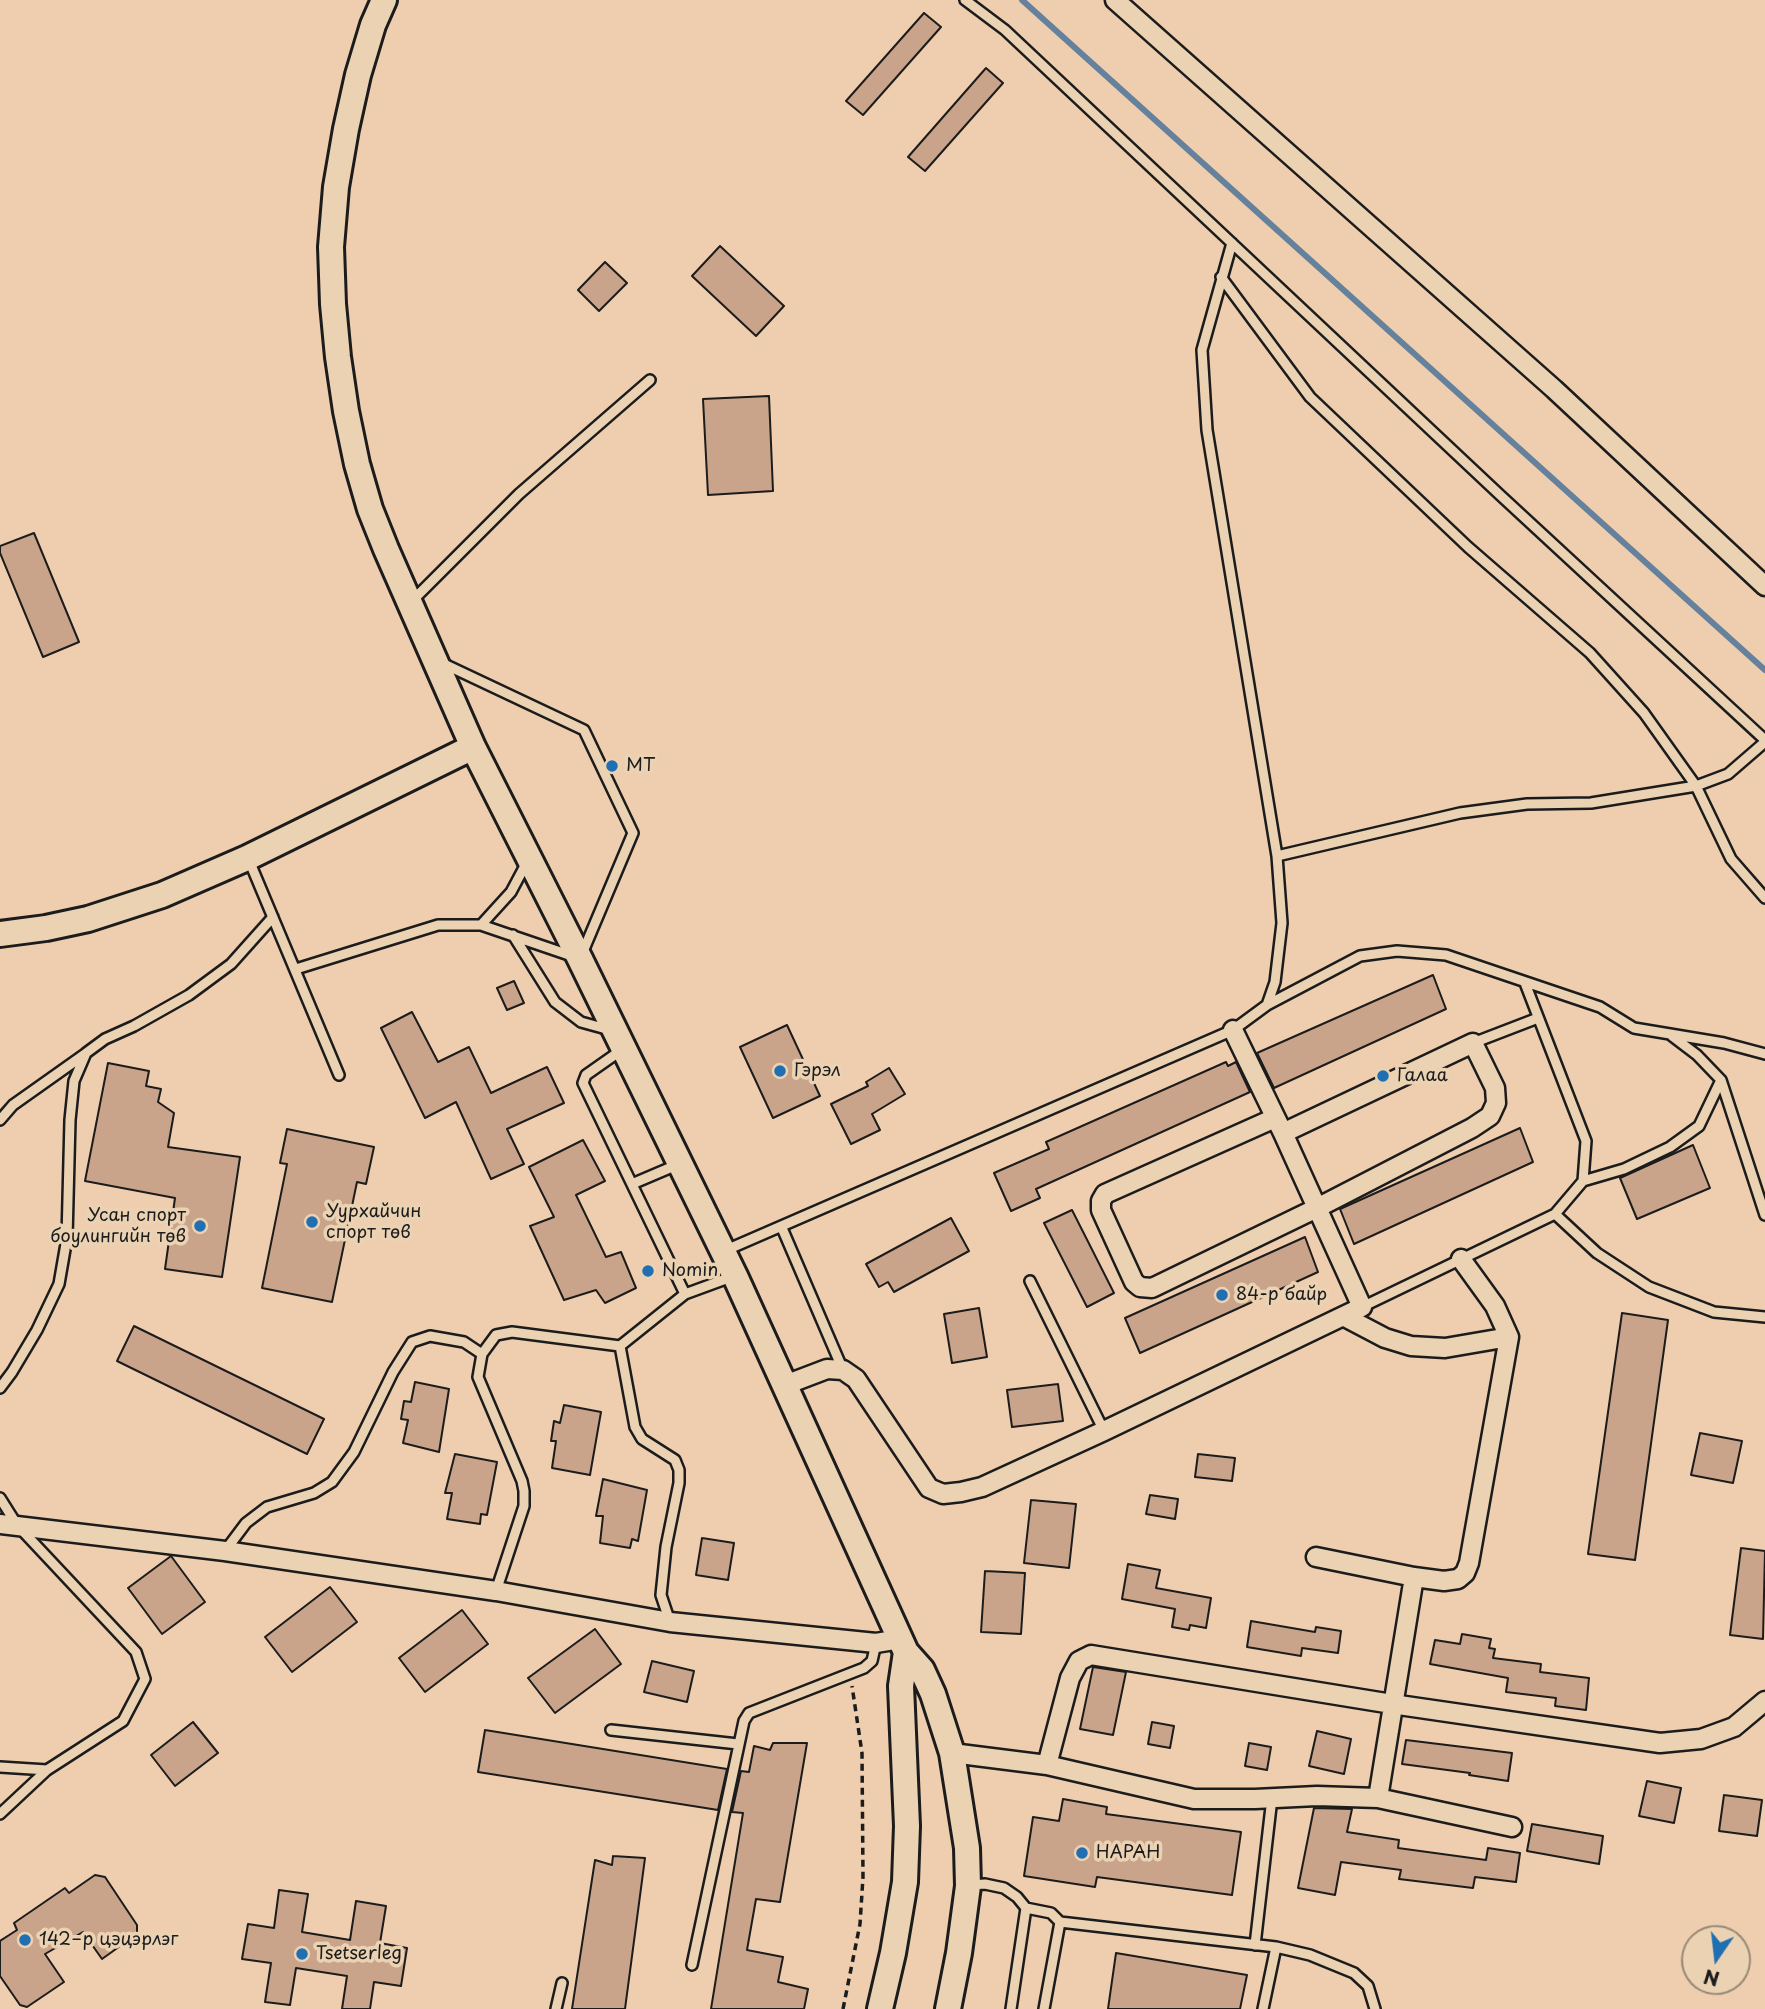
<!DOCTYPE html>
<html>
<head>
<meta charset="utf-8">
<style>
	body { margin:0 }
	#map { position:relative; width:1765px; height:2009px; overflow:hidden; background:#eeceaf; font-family:"Playpen Sans",sans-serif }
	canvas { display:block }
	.north { position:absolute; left:1681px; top:1925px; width:70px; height:70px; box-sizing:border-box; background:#ebd2b3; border:2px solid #988977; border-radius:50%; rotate:194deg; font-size:19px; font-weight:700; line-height:28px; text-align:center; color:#1c1c1c }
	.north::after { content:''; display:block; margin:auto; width:24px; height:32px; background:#1f6fb2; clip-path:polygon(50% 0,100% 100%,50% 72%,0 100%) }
</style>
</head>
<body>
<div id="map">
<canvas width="1765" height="2009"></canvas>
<div class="north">N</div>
</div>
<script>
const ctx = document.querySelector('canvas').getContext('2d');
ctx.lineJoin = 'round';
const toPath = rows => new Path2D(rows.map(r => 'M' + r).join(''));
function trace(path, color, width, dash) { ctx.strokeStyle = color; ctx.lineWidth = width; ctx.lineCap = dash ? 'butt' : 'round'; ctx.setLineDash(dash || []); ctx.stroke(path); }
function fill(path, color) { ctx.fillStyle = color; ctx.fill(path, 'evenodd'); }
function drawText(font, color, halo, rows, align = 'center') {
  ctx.font = font + ' "Playpen Sans",sans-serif'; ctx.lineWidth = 7; ctx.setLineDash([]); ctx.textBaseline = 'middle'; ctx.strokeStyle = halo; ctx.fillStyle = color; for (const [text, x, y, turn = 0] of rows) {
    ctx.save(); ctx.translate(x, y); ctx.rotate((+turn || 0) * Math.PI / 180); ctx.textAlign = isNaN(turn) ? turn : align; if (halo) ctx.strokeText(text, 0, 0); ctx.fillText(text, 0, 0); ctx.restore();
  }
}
trace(toPath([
	[1022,0,1765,670]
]), '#65819c', 6);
const building = toPath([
	[924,13,941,27,863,115,846,101,924,13],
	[986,68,1003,83,925,171,908,157,986,68],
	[720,246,784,306,756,336,692,276,720,246],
	[605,262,627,283,599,311,578,290,605,262],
	[769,396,773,491,708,495,703,399,769,396],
	[34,533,79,642,43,657,0,553,0,546,34,533],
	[1433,975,1446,1009,1274,1088,1257,1053,1433,975],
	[514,981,524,1003,507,1010,497,988,514,981],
	[412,1012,438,1062,469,1047,491,1093,547,1067,564,1103,507,1129,524,1164,491,1179,456,1102,425,1118,381,1028,412,1012],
	[787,1025,820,1096,773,1118,740,1047,787,1025],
	[1226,1062,1228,1066,1236,1062,1250,1092,1036,1189,1040,1198,1011,1211,994,1173,1049,1149,1046,1142,1226,1062],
	[108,1063,149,1071,146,1086,161,1089,158,1102,174,1113,168,1147,240,1157,222,1277,165,1269,175,1198,85,1181,108,1063],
	[889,1068,905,1094,872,1114,880,1130,851,1144,831,1104,868,1086,866,1082,889,1068],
	[1520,1128,1533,1162,1354,1244,1340,1209,1520,1128],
	[287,1129,374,1147,366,1184,357,1182,332,1302,262,1288,287,1164,280,1163,287,1129],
	[583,1140,605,1181,576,1195,606,1257,621,1252,636,1288,605,1303,596,1290,564,1300,530,1226,554,1217,529,1167,583,1140],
	[1693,1145,1710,1188,1637,1219,1620,1178,1693,1145],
	[1072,1210,1114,1293,1087,1307,1044,1223,1072,1210],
	[951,1218,969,1251,894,1292,888,1282,879,1287,866,1264,951,1218],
	[1305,1237,1318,1272,1140,1353,1125,1318,1305,1237],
	[979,1308,987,1357,952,1363,944,1314,979,1308],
	[1622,1313,1668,1320,1635,1560,1588,1554,1622,1313],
	[134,1326,324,1419,307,1454,117,1361,134,1326],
	[415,1382,449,1389,439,1452,403,1443,408,1420,401,1419,404,1401,411,1402,415,1382],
	[1058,1384,1063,1421,1012,1427,1007,1390,1058,1384],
	[564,1405,601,1412,590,1475,552,1468,556,1441,551,1441,554,1421,560,1423,564,1405],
	[1700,1433,1742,1441,1733,1483,1691,1475,1700,1433],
	[455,1454,497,1462,487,1515,481,1514,480,1524,447,1519,452,1493,445,1493,455,1454],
	[1198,1454,1235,1458,1232,1481,1195,1477,1198,1454],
	[603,1479,647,1490,638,1541,632,1539,630,1548,600,1543,603,1516,596,1516,603,1479],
	[1150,1495,1178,1499,1175,1519,1146,1514,1150,1495],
	[1031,1500,1076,1504,1069,1568,1024,1563,1031,1500],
	[702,1538,734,1543,728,1580,696,1575,702,1538],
	[1741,1548,1765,1551,1763,1639,1730,1635,1741,1548],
	[171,1556,205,1602,162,1634,128,1588,171,1556],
	[1128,1564,1160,1570,1156,1588,1211,1598,1206,1628,1190,1625,1189,1630,1172,1627,1175,1609,1122,1599,1128,1564],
	[985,1571,1025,1573,1021,1634,981,1632,985,1571],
	[330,1587,357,1622,292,1672,265,1637,330,1587],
	[462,1610,488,1644,425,1692,399,1658,462,1610],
	[1251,1621,1315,1632,1316,1627,1341,1631,1338,1653,1302,1648,1301,1656,1247,1647,1251,1621],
	[595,1629,621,1664,555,1713,528,1678,595,1629],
	[1462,1634,1491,1639,1489,1648,1495,1649,1493,1658,1541,1664,1540,1672,1589,1678,1586,1710,1555,1706,1556,1698,1506,1692,1508,1678,1430,1664,1435,1640,1460,1644,1462,1634],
	[652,1661,694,1671,687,1702,644,1692,652,1661],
	[1093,1667,1126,1672,1113,1735,1080,1729,1093,1667],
	[193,1722,218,1753,175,1786,151,1755,193,1722],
	[1152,1722,1174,1726,1170,1748,1148,1744,1152,1722],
	[485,1730,727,1769,718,1810,478,1772,485,1730],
	[1317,1731,1351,1739,1344,1774,1309,1766,1317,1731],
	[1406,1740,1512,1753,1508,1781,1469,1775,1470,1773,1402,1764,1406,1740],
	[773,1743,807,1743,780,1902,756,1899,747,1950,783,1957,778,1982,808,1989,804,2009,711,2009,743,1813,732,1812,741,1771,749,1772,754,1746,770,1750,773,1743],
	[1249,1743,1271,1747,1267,1770,1245,1766,1249,1743],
	[1647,1781,1681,1788,1674,1823,1639,1816,1647,1781],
	[1724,1795,1762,1800,1757,1836,1719,1831,1724,1795],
	[1063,1799,1107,1807,1106,1814,1241,1832,1232,1895,1097,1877,1095,1887,1024,1876,1033,1817,1059,1821,1063,1799],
	[1314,1808,1352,1809,1347,1832,1399,1840,1398,1848,1486,1860,1488,1848,1520,1853,1516,1882,1475,1877,1473,1888,1399,1879,1401,1870,1341,1862,1335,1895,1298,1888,1314,1808],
	[1532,1824,1603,1836,1599,1864,1527,1851,1532,1824],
	[613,1856,645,1858,625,2009,572,2009,595,1860,612,1865,613,1856],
	[95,1875,105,1877,137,1925,137,1934,102,1959,83,1932,45,1954,64,1982,27,2007,20,2005,0,1976,0,1941,17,1930,14,1923,65,1888,69,1893,95,1875],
	[279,1890,308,1894,302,1932,350,1940,356,1901,386,1906,380,1943,407,1948,401,1986,374,1982,370,2009,342,2009,347,1976,296,1968,290,2005,265,2002,271,1963,242,1959,248,1924,274,1928,279,1890],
	[1116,1953,1247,1975,1240,2009,1108,2009,1116,1953]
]);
fill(building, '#caa48a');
trace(building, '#1c1c1c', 2);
const lane = toPath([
	[965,0,1005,30,1500,495,1765,740],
	[1232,243,1202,350,1207,430,1277,856],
	[1221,277,1310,397,1468,547,1590,653,1644,713,1696,786,1731,859,1765,898],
	[411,602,519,494,650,380],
	[442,663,584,730,633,833,582,954],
	[248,858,339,1075],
	[481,925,511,892,527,862],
	[513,935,555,1002,581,1022,610,1030],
	[296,969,438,925,481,925,572,956],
	[1267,1005,1360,956,1397,951,1446,955,1600,1007,1634,1028,1724,1043,1765,1054],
	[1672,1036,1697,1055,1721,1080,1765,1215],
	[1473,1043,1538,1018],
	[623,1049,586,1075,583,1083,685,1294],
	[0,1120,13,1105,85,1054],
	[1583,1181,1624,1169,1670,1147,1699,1126,1721,1080],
	[632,1184,679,1164],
	[1555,1214,1597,1253,1649,1287,1714,1312,1765,1317],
	[782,1228,843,1370],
	[724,1251,1233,1030,1267,1005,1275,982,1282,923,1277,856,1460,813,1527,804,1591,803,1696,786,1728,774,1765,742],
	[1030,1281,1104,1431],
	[1362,1307,1555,1214,1583,1181,1586,1141,1525,983],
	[0,1388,12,1372,37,1330,59,1284,67,1238,70,1120,74,1081,86,1053,105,1039,134,1026,189,995,231,964,273,917],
	[0,1498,17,1525,136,1652,145,1679,123,1721,47,1770,0,1814],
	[225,1551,246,1523,267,1507,314,1493,332,1482,354,1452,393,1372,412,1342,430,1336,464,1342,482,1354],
	[496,1591,524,1506,524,1491,522,1481,478,1377,482,1354,496,1335,512,1332,620,1346],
	[670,1622,661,1595,666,1547,679,1483,679,1470,675,1460,642,1439,635,1427,620,1346,685,1294,734,1276],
	[611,1730,738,1744],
	[0,1767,47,1770],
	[971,1885,985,1884,1004,1888,1017,1897,1026,1908,1051,1913,1060,1922,1044,2009],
	[1060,1922,1276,1947,1310,1955,1354,1973,1368,1986,1375,2009],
	[1255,1945,1272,1798],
	[692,1965,744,1721,749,1713,864,1668,872,1661,876,1643],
	[556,2009,562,1983],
	[1011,2009,1026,1908],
	[1263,2009,1276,1947]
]);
const street = toPath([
	[1115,0,1554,389,1765,586],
	[1275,1118,1105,1194,1101,1201,1101,1210,1134,1282,1140,1287,1152,1288,1317,1208,1472,1128,1490,1116,1496,1103,1495,1088,1473,1043,1283,1133],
	[1345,1317,1385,1338,1411,1346,1445,1348,1509,1337],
	[785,1385,827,1369,843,1370,856,1379,929,1488,943,1494,961,1492,982,1487,1104,1431,1362,1307,1283,1133,1233,1030],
	[0,1524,225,1551,496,1591,670,1622,876,1643,900,1639],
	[1316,1557,1414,1577,1444,1581,1458,1579,1465,1573,1469,1563,1509,1337,1495,1306,1461,1259],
	[952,1753,1047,1765,1194,1799,1255,1799,1317,1796,1378,1798,1512,1827],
	[1047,1765,1070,1678,1079,1661,1091,1655,1392,1704,1660,1743,1701,1739,1734,1727,1765,1701],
	[1378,1798,1414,1577]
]);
const secondary = toPath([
	[384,0,373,25,358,75,346,129,336,187,331,247,333,304,338,357,346,411,357,464,370,509,386,549,473,747,580,959,735,1276,906,1652,922,1670,933,1694,952,1753,967,1848,968,1886,959,1953,948,2009],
	[0,934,46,928,88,919,162,895,247,858,473,747],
	[880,2009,893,1953,905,1882,907,1826,901,1686,906,1652]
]);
trace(lane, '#1c1c1c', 14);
trace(street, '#1c1c1c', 23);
trace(secondary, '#1c1c1c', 30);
trace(toPath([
	[843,2009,860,1924,863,1877,862,1753,852,1686]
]), '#1c1c1c', 3.5, [7, 5]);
trace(lane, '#ebd2b3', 9);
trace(street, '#ebd2b3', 18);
trace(secondary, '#ebd2b3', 24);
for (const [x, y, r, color] of [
	[612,766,7,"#1f6fb2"],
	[780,1071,7,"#1f6fb2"],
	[1383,1076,7,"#1f6fb2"],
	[312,1222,7,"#1f6fb2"],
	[200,1226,7,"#1f6fb2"],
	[648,1271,7,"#1f6fb2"],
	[1222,1295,7,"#1f6fb2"],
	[1082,1853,7,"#1f6fb2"],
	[25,1940,7,"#1f6fb2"],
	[302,1954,7,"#1f6fb2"]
]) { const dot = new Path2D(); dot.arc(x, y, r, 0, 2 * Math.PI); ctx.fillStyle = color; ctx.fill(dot); trace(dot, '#ebd2b3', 2.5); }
drawText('18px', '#1c1c1c', '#ebd2b3', [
	["МТ",626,766],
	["Гэрэл",794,1071],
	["Галаа",1397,1076],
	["Уурхайчин",326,1212],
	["спорт төв",326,1233],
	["Усан спорт",186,1216,"right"],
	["боулингийн төв",186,1237,"right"],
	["Nomin",662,1271],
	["84-р байр",1236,1295],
	["НАРАН",1096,1853],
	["142−р цэцэрлэг",39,1940],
	["Tsetserleg",316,1954]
], 'left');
</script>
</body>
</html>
